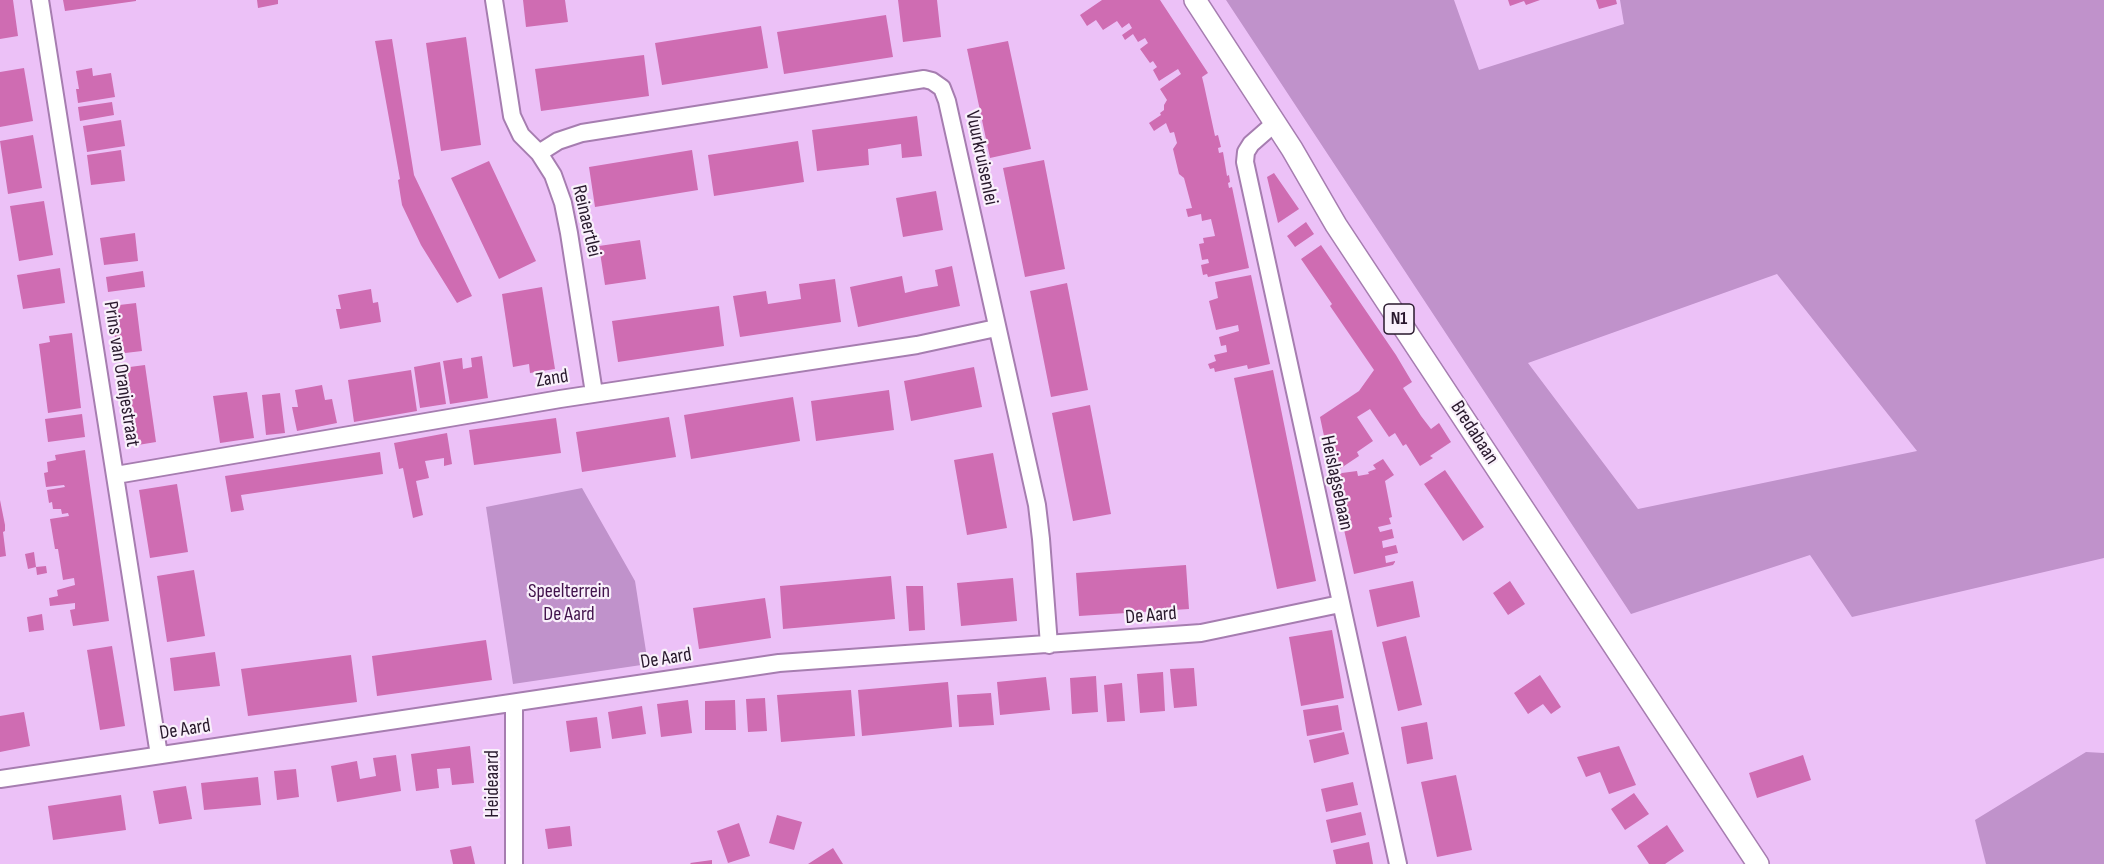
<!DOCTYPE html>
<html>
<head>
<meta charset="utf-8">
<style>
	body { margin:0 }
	canvas { display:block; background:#ecc1f7 }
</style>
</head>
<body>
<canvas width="2104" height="864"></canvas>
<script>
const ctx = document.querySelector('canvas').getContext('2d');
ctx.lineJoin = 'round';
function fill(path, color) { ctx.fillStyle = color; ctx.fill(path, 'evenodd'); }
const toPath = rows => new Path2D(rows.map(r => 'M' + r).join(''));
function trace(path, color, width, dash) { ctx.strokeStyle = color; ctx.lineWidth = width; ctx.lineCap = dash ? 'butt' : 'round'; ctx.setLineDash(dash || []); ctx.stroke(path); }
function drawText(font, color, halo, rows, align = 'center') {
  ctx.font = font + ' "Sofia Sans Condensed",sans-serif'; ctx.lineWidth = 4.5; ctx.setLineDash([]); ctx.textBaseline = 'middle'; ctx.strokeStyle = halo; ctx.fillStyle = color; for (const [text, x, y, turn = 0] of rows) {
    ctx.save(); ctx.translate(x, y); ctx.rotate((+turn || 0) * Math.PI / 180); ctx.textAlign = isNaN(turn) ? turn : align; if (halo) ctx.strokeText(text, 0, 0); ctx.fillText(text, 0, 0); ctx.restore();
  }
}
fill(toPath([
	[1226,0,1454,0,1479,70,1624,24,1620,0,2104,0,2104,558,1852,617,1810,555,1631,614],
	[1777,274,1917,451,1638,509,1528,363],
	[582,488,635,581,648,664,513,684,486,507],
	[2086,752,2104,753,2104,864,1986,864,1975,820]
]), '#c092cb');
fill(toPath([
	[0,0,13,0,18,36,0,39],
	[63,0,136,0,136,1,65,11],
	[257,0,278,0,278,4,258,8],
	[523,0,565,0,568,22,526,27],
	[898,0,937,0,941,37,903,42],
	[1102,0,1160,0,1208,73,1202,77,1204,85,1215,136,1218,135,1221,147,1218,148,1219,153,1223,152,1227,176,1229,175,1230,182,1228,183,1229,188,1232,187,1249,268,1208,277,1207,274,1203,275,1201,265,1209,263,1208,259,1202,260,1199,244,1204,243,1203,238,1215,236,1211,219,1202,221,1201,214,1188,217,1186,209,1192,208,1184,178,1179,174,1173,149,1177,143,1174,132,1170,133,1166,123,1154,131,1149,123,1161,115,1160,113,1164,110,1164,105,1167,100,1160,89,1181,74,1178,69,1159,81,1153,70,1157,67,1153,61,1150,63,1140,49,1148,43,1145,38,1138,42,1133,34,1125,40,1122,35,1132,28,1129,23,1122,28,1117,21,1103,30,1096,20,1087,26,1080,15],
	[1508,0,1540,0,1526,5,1524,1,1510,6],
	[1596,0,1616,0,1617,4,1599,9],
	[886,15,893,57,784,74,777,32],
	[761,26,768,68,662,85,655,43],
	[466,37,481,145,441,151,426,43],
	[392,39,414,175,472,296,457,303,421,245,402,205,398,180,400,179,375,41],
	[1008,41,1031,149,990,158,967,49],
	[644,55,649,96,541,111,535,69],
	[24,68,33,121,0,127,0,72],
	[92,68,93,76,111,73,115,97,78,103,76,89,79,89,76,71],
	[112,102,114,115,80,121,78,107],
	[917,116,922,156,902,158,901,144,868,149,869,165,817,171,812,130],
	[121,120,125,146,87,152,83,126],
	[33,135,42,188,8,194,0,141],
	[798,141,804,182,714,196,708,155],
	[121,150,125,181,91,185,87,155],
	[692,150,698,190,595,207,589,167],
	[1044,160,1065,269,1025,277,1003,168],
	[489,161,536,261,499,279,451,178],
	[1274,173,1299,209,1278,223,1267,177],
	[936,191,943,230,903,237,896,198],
	[44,201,53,255,19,261,10,206],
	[1306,222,1314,234,1295,247,1287,236],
	[135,233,138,261,104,265,100,238],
	[640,240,646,279,605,285,599,246],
	[1321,245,1396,355,1412,382,1403,388,1421,416,1431,429,1439,423,1451,442,1430,456,1433,458,1420,466,1406,444,1403,446,1395,433,1389,437,1370,409,1357,417,1373,441,1357,452,1359,456,1332,474,1320,417,1359,391,1374,370,1330,306,1332,304,1301,259],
	[952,266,960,306,858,327,850,287,902,276,905,293,921,289,938,286,935,270],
	[60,268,65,303,23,309,17,275],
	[143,271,145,287,108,292,106,277],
	[1251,275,1270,364,1248,369,1247,365,1215,372,1214,368,1210,369,1208,364,1216,361,1214,355,1227,352,1226,345,1221,346,1219,337,1239,331,1238,325,1216,330,1209,301,1218,298,1215,282],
	[835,279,841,322,740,337,733,296,766,291,768,304,801,299,799,284],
	[1067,283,1088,390,1051,397,1030,291],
	[542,287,555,369,530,373,529,364,513,367,502,294],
	[371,289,373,303,378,302,381,322,340,329,336,309,341,309,338,295],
	[136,303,142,351,117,354,111,306],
	[719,306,724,346,618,362,612,321],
	[72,333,81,408,48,413,39,344,50,342,49,336],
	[482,356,488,398,450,404,443,361,462,358,463,369,472,367,471,358],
	[440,362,446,404,420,408,414,367],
	[145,365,156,442,132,446,122,368],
	[974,367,982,407,911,421,904,381],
	[411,370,417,411,354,422,348,380],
	[1273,370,1316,581,1277,589,1234,378],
	[322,385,325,400,332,399,337,423,297,431,292,407,298,407,295,390],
	[889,390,894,430,816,441,811,401],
	[247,392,254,438,220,443,213,396],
	[280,393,285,433,266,435,262,395],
	[793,397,800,441,691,459,684,415],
	[1090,405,1111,514,1073,521,1052,413],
	[82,414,85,437,48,442,45,419],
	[669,417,676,457,582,472,576,432],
	[556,418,561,453,474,465,469,430],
	[447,433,452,464,444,466,444,458,425,461,429,478,416,481,423,515,413,518,403,468,399,469,394,443],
	[85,450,109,621,73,626,70,610,75,609,75,603,50,606,49,598,58,596,57,590,75,585,74,578,63,580,58,549,55,549,50,519,69,516,68,513,62,514,61,509,53,509,52,502,49,503,47,490,65,487,64,485,46,487,44,473,48,472,47,462,56,460,55,455],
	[380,452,383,474,241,495,244,510,231,512,225,476],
	[993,453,1007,528,967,535,954,460],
	[1383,459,1394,475,1385,481,1392,517,1389,518,1391,524,1378,527,1380,532,1392,529,1394,538,1382,541,1383,548,1396,545,1398,553,1385,556,1386,563,1395,561,1395,562,1393,565,1354,574,1333,481,1340,480,1339,475,1342,473,1357,471,1358,476,1369,474,1368,472,1376,469,1373,465],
	[1445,470,1484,527,1463,541,1424,484],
	[177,484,188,552,150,558,139,490],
	[0,500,5,525,5,531,3,532,6,556,0,557],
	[34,552,36,567,46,566,47,573,37,575,36,567,28,569,25,554],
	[1186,565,1189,609,1079,616,1076,573],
	[194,570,205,636,167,642,157,576],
	[891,576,895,619,783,629,780,586],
	[1013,578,1017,621,961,626,957,583],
	[1413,581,1420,617,1377,627,1369,590],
	[1510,581,1525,604,1508,615,1493,593],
	[906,586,923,586,925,630,909,631],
	[765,598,771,638,699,649,693,608],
	[42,614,44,630,29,632,27,617],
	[1332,630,1344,698,1301,706,1289,637],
	[1406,636,1422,705,1398,711,1382,642],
	[486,640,492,680,377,696,372,656],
	[112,646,125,726,100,730,87,650],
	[215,652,220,686,174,691,170,658],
	[351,655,357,702,248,716,241,669],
	[1194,668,1197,706,1174,708,1170,669],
	[1163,672,1165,711,1140,713,1137,674],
	[1540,675,1561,707,1551,714,1543,704,1528,714,1514,693],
	[1096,676,1098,712,1072,714,1070,678],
	[1046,677,1050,710,1000,715,997,682],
	[948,682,952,727,862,736,858,690],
	[1122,683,1125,721,1107,722,1104,685],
	[851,690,855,736,781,742,777,695],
	[991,693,994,725,959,727,957,695],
	[765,698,767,731,748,732,746,699],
	[688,700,692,733,661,737,657,704],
	[735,700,736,730,705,730,705,701],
	[1338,705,1342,730,1307,736,1303,710],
	[642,706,646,734,612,739,608,712],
	[24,712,30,746,0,752,0,716],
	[597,717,601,748,570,752,566,721],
	[1427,722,1433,759,1407,764,1401,727],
	[1344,732,1349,754,1314,763,1309,740],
	[470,746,474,783,452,785,450,768,437,769,439,788,416,791,411,754],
	[1619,746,1636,785,1609,794,1600,772,1586,777,1577,757],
	[396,755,401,791,337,802,331,766,357,761,360,779,376,776,373,758],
	[1803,755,1811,780,1757,798,1749,773],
	[296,769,299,797,277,800,274,771],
	[1456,775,1472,850,1437,857,1421,782],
	[258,777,261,805,204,810,201,783],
	[1353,782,1358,805,1326,812,1321,789],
	[186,786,192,819,159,824,153,791],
	[1634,793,1649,814,1625,830,1611,809],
	[121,795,126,830,53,840,48,806],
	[1361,812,1366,835,1331,843,1326,820],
	[777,815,802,822,794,850,769,843],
	[739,823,750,856,728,863,717,831],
	[1667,825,1684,851,1665,864,1649,864,1637,846],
	[570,826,572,846,548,849,545,829],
	[1369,842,1373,864,1336,864,1333,850],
	[471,846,475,864,453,864,450,850],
	[833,848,843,864,808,864],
	[712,860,712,864,691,864,690,863]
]), '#cf6cb2');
const minor = toPath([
	[40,0,159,755],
	[494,0,512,116,521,135,539,153,553,175,563,203,569,233,594,393],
	[1275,123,1251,144,1246,152,1245,162,1398,864],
	[539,153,558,141,582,133,924,79,932,81,942,88,947,101,1037,505,1041,539,1049,645],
	[116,475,560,399,917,345,996,328],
	[0,779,779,663,1201,633,1340,604],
	[514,864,514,703]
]);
const major = toPath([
	[1195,0,1292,149,1336,225,1758,864]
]);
trace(minor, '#a67db0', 20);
trace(major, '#a67db0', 24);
trace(minor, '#fff', 16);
trace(major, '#fff', 21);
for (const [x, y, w] of [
	[1399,319,30]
]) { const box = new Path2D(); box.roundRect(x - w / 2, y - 15, w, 30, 4.5); ctx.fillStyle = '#f9f0fb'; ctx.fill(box); trace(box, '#28182c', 1.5); }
drawText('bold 18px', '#28182c', null, [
	["N1",1399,319]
]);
drawText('20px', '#28182c', '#f9f0fb', [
	["Vuurkruisenlei",981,158,78],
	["Reinaertlei",586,221,77],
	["Prins van Oranjestraat",121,374,81],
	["Zand",552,379,-9],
	["Bredabaan",1474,433,57],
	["Heislagsebaan",1336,483,78],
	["De Aard",1151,616,-5],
	["De Aard",666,659,-9],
	["De Aard",185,730,-9],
	["Heideaard",493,784,-90]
]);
drawText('20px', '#41124b', '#f9f0fb', [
	["Speelterrein",569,592],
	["De Aard",569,615]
]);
</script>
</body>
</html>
